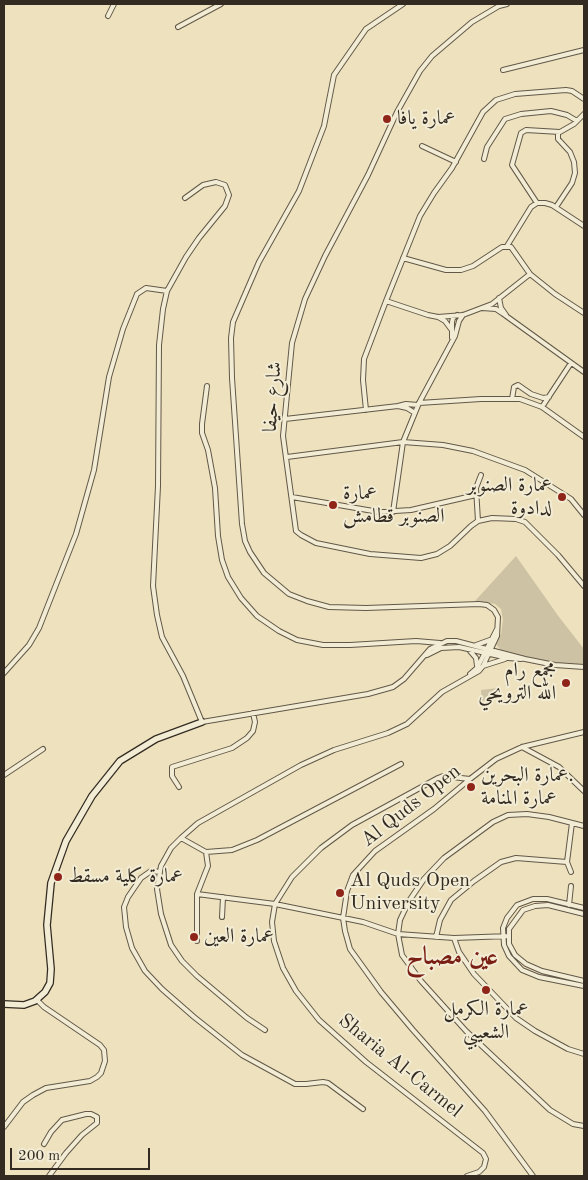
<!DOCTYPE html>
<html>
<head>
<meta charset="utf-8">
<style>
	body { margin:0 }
	#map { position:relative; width:588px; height:1180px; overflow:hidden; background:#ede1be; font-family:"Old Standard TT",serif }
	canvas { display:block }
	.frame { position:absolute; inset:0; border:5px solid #332b21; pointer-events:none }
	.scale { position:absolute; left:10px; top:1148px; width:140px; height:22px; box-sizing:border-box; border:2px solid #332b21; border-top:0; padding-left:6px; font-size:15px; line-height:18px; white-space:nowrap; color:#332b21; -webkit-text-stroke:4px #f3ecd5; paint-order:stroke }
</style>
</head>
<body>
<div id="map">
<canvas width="588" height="1180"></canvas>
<div class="frame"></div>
<div class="scale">200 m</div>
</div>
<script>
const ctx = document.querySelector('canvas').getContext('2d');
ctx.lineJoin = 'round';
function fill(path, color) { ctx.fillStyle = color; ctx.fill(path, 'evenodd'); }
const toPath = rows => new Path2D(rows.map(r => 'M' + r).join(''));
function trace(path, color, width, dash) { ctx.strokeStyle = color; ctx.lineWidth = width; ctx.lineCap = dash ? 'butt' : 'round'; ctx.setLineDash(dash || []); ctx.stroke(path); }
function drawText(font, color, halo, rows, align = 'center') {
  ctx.font = font + ' "Old Standard TT",Amiri,serif'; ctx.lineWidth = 4; ctx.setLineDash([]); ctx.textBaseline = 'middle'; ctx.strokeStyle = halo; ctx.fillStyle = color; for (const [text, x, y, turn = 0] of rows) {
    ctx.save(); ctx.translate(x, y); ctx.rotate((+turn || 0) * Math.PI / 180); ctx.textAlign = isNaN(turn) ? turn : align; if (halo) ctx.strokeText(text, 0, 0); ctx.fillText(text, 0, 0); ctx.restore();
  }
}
fill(toPath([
	[516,556,559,617,584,649,584,667,565,666,503,653,495,643,495,639,501,634,503,620,501,609,495,604,475,601],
	[498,688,499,698,482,701,481,690]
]), '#cdc2a3');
const street = toPath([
	[507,4,499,6,472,22,432,56,420,71,397,112,368,175,325,256,305,299,292,343,283,436,296,531,301,535,316,543,370,554,421,558,437,554,450,546,471,526,478,521,492,518,516,519,525,522,558,555,584,586],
	[108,16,114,4],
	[178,27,221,4],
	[503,70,584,50],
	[422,146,456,162],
	[484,159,487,147,505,119,521,114,551,111,567,115,577,121],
	[185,198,203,185,216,182,225,185,229,195,225,206,199,238,186,257,167,291,163,309,159,345,158,486,153,586,157,615,162,637,183,676,202,722,368,694,393,687,404,679,430,649,447,641,456,641,525,659,555,665,584,667],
	[537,203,512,165,521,133,526,130,560,132,574,124,584,114],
	[556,207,572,183,575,173,574,162,570,152,558,139,558,132],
	[507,246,531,207,537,203,545,203,552,205,584,226],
	[403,258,446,270,461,270,473,266,502,247,511,247,530,274,555,294,584,313],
	[499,298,501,308,506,315],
	[386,301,428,315,438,317,463,315,492,304,530,274],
	[482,308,496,309,502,313,584,372],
	[438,317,445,321,451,329],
	[452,338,452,322,453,318,457,315],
	[207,386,202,424,202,433,208,450,215,488,218,536,222,560,228,577,241,598,257,616,279,631,297,640,323,645,350,645,416,641,440,643],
	[512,399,514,387,518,385,531,394,543,398,549,397],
	[419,403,481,399,520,399,542,407,584,437],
	[398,406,407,408,415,413],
	[542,407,571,363],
	[366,410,363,380,364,359,386,301,420,216,434,193,452,168,483,112,496,100,515,94,566,90,572,91,584,99],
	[285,419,398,406,406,404,418,405],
	[287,457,403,442,443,445,473,451,525,470,571,499,584,515],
	[292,497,379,512,411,510,476,495],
	[393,512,403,442,419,403,455,336,459,321,463,315],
	[478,521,476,488,481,475],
	[476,645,490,640],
	[470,651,476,658,477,666],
	[427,655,441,648,459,647,508,658,521,659],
	[483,666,505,659],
	[4,673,29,645,39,628,76,534,94,470,109,377,123,329,137,294,146,288,167,291],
	[470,674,477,668,497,629],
	[522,747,559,767,584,791],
	[4,775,43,749],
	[179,787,172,776,172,767,232,748,247,738,253,731,255,722,253,713],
	[584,826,549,817,527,814,508,815,493,822,444,858,424,879,409,901,400,920,398,934,402,955,421,981,466,1031,550,1110,573,1124,584,1126],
	[181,838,198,823,301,765,334,750,388,733,407,724,442,692,479,671,483,666,497,636,498,617,494,610,487,605,479,604,366,608,329,607,307,601,289,594,264,573,250,552,245,541,242,524,232,378,231,338,233,322,259,262,299,191,324,126,334,75,366,29,403,4],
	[206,852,232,850,257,840,401,764],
	[160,872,151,871,141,878,128,897,124,907,126,927,132,948,145,971,162,989,194,1017,242,1055,295,1084,306,1084,323,1082,328,1083,363,1109],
	[571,872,567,862,572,823],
	[197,894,197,941],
	[569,905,571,886],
	[584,908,547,899,533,899,517,905,507,918,503,928,504,945,509,956,522,970,539,977,584,986],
	[584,914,548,905,535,906,523,910,509,929,509,944,515,955,526,964,542,971,584,981],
	[222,917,223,897],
	[436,937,440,920,451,900,474,881,501,862,516,858,567,862],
	[454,938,459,952,474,974,516,1018,535,1031,568,1049,584,1054],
	[265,1030,247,1018,197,976,182,961,171,945,161,914,157,889,161,866,171,848,181,838,206,852,208,866,197,894,275,904,292,877,321,848,352,825,438,778,443,776,470,779],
	[4,1127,23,1102,33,1095,46,1088,90,1081,97,1077,101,1073,105,1061,104,1050,100,1045,44,1007,37,1000],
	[44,1144,51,1132,62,1120,86,1114,91,1114,97,1117,97,1123,82,1135,66,1153,49,1176],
	[467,1176,479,1172,484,1167,486,1159,483,1153,366,1062,319,1020,296,991,283,968,274,941,272,922,275,904,363,922,398,934,454,938,509,936],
	[533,1176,485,1111,413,1030,381,992,350,949,345,931,343,918,347,891,353,875,375,851,434,809,470,779,496,759,522,747,584,732]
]);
const secondary = toPath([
	[4,1004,24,1005,35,1001,45,992,50,983,51,969,47,925,51,883,66,841,92,796,120,761,156,739,202,722]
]);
trace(street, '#625848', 6);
trace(secondary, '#332b21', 8);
trace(street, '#f3ecd5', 4);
trace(secondary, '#f3ecd5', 5.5);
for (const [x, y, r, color] of [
	[387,119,5,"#8f2418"],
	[562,497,5,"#8f2418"],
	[333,505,5,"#8f2418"],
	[566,683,5,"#8f2418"],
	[471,787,5,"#8f2418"],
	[58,877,5,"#8f2418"],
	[340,893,5,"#8f2418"],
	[194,937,5,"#8f2418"],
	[486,990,5,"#8f2418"]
]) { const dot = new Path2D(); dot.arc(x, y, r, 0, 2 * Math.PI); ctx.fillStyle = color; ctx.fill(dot); trace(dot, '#f3ecd5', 2); }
drawText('20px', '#332b21', '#f3ecd5', [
	["عمارة يافا",397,119],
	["عمارة الصنوبر",552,486,"right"],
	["لدادوة",552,509,"right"],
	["عمارة",343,494],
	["الصنوبر قطامش",343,517],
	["مجمع رام",556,671,"right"],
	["الله الترويحي",556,694,"right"],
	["عمارة البحرين.",481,776],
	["عمارة المنامة",481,799],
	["عمارة كلية مسقط",68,877],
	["Al Quds Open",350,881],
	["University",350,904],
	["عمارة العين",204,937],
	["عمارة الكرمل",486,1010,"center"],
	["الشعيبي",486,1033,"center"]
], 'left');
drawText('20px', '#332b21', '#f3ecd5', [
	["شارع حيفا",273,397,-86],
	["Al Quds Open",411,806,-38],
	["Sharia Al-Carmel",400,1066,39]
]);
drawText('bold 25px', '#7a1f14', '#f3ecd5', [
	["عين مصباح",452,957]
]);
</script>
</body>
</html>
